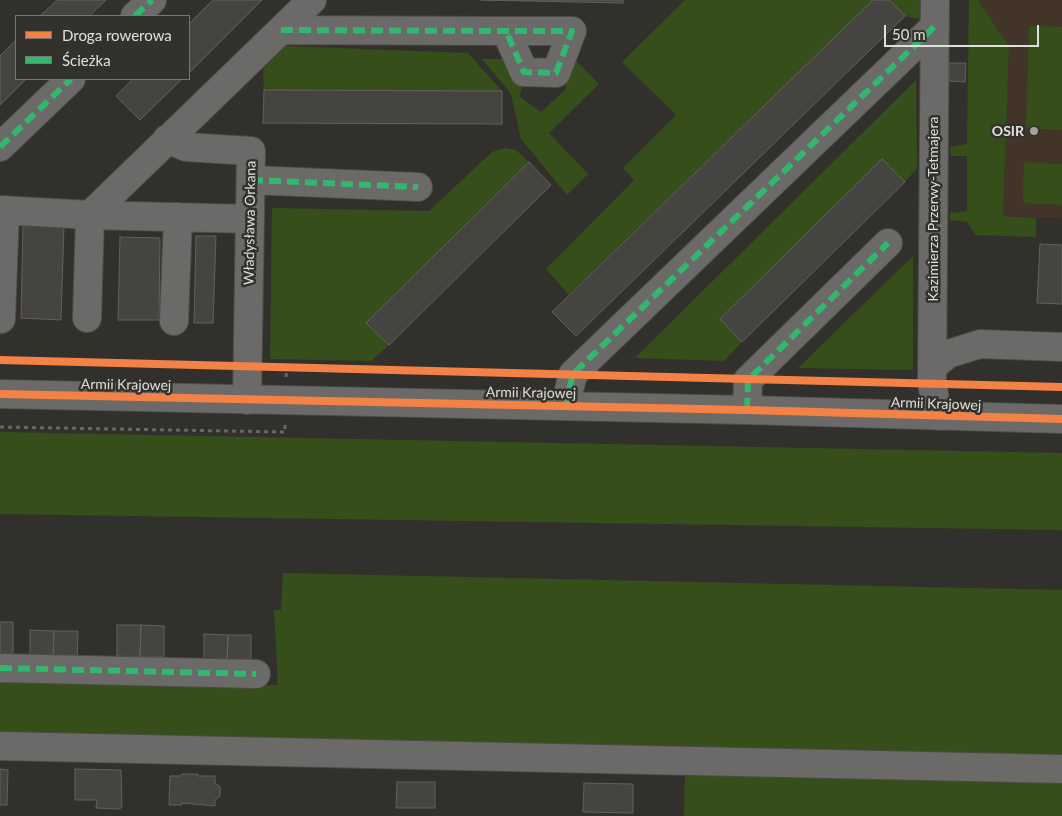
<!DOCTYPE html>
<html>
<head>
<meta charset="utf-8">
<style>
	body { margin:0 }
	#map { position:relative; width:1062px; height:816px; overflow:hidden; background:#32302d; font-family:Lato,sans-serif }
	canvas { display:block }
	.legend { position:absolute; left:15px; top:15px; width:175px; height:65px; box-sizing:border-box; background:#33312c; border:1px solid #787772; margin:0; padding:6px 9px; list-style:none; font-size:15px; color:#e0dfdb }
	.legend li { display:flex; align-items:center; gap:10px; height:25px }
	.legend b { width:25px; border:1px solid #787772 }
	.scale { position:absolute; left:884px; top:25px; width:155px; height:22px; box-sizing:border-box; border:2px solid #e0dfdb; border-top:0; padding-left:6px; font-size:15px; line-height:18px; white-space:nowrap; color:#e0dfdb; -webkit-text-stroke:4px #33312c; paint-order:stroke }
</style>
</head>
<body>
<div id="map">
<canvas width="1062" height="816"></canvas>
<ul class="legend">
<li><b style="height:6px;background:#f48246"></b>Droga rowerowa</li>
<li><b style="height:6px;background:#33b770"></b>Ścieżka</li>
</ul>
<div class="scale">50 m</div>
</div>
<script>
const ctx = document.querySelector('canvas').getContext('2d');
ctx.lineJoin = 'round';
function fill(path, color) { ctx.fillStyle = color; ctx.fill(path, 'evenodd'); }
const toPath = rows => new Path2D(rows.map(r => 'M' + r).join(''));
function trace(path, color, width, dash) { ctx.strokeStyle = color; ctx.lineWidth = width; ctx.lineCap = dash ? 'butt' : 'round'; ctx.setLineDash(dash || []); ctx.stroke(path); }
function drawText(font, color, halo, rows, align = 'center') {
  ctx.font = font + ' Lato,sans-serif'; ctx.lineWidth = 5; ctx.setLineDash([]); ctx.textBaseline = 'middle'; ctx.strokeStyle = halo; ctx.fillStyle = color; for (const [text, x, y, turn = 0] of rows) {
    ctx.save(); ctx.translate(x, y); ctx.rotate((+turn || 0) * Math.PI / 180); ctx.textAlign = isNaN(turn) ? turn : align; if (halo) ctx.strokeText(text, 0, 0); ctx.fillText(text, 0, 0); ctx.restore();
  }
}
fill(toPath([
	[978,0,1062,0,1062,218,1003,216,1009,46]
]), '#43342a');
fill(toPath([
	[685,0,873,0,569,295,546,269,634,180,623,168,676,115,622,62],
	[889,0,923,0,923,20,905,16],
	[969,0,978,0,1009,46,1003,216,1036,218,1036,237,976,235,967,222,950,220,950,213,967,211,967,156,951,156,950,147,967,144],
	[1029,26,1062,27,1062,130,1026,128],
	[285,46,468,53,502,91,264,90,263,69],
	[566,50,599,84,549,133,588,174,567,195,521,139,511,94,482,59,508,59,523,85,519,96,541,112,566,89],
	[916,80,917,168,905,182,720,319,742,342,724,361,635,358],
	[505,148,516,150,529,162,367,323,389,345,371,361,270,359,272,208,429,211,492,152],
	[1024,162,1062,164,1062,205,1023,203],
	[913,256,913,370,798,368],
	[0,432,1062,453,1062,530,0,514],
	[283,573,1062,590,1062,816,684,816,685,769,0,755,0,679,278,685,274,610,281,610]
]), '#364f1a');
const building = toPath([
	[57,0,106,0,89,16,40,16,57,0],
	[213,0,262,0,189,73,189,24,213,0],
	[481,0,623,0,623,3,481,0],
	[873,0,889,0,905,16,576,336,552,312,873,0],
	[16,40,16,79,26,79,0,105,0,56,16,40],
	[949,63,966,63,965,82,949,81,949,63],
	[133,79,182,79,140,120,116,96,133,79],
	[264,90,502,91,502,124,263,123,264,90],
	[882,159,905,182,742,342,720,319,882,159],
	[529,162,551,185,389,345,366,323,529,162],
	[23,223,64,225,61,320,21,318,23,223],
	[196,236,216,236,213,323,194,323,196,236],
	[120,237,160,238,159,320,118,320,120,237],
	[1040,244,1062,245,1062,304,1037,303,1040,244],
	[0,622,13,622,13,654,0,654,0,622],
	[117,625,141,625,140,657,117,656,117,625],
	[141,625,164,626,164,657,140,657,141,625],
	[30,630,54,631,53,662,30,661,30,630],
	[54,631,78,631,77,662,53,662,54,631],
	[204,634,228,635,227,666,204,665,204,634],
	[228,635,251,635,251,666,227,666,228,635],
	[0,769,8,770,7,805,0,805,0,769],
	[75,769,121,770,122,806,120,809,96,808,97,800,75,800,75,769],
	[182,774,198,774,198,776,215,776,215,783,220,787,220,796,215,800,215,806,182,803,182,805,169,805,170,776,181,776,182,774],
	[397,782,435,782,435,808,396,808,397,782],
	[584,783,633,784,633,813,583,812,584,783]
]);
fill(building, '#454441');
trace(building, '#62615e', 1);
const minor = toPath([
	[935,0,932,383,938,416],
	[135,16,152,0],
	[281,30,506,31,572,31,556,73,524,72,506,31],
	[167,139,186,147,251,151,247,400],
	[0,147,71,79],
	[251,180,418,187],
	[0,210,90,215,312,0],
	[87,318,90,215,250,219],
	[1,319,5,210],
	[174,321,178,217],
	[932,367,948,354,980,344,1062,347],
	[0,394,747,410,1062,419],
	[565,406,573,374,934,27],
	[747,410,748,380,888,243],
	[0,668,256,674],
	[0,746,1062,769]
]);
trace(minor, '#4d4c49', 30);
trace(toPath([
	[286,377,287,366],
	[0,427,285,432,285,423]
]), '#686765', 3, [4, 4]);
trace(minor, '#6b6a68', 28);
trace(toPath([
	[135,16,152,0],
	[281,30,506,31,572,31,556,73,524,72,506,31],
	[0,147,71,79],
	[251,180,418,187],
	[565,406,573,374,934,27],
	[747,410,748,380,888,243],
	[0,668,256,674]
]), '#33b770', 6, [12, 6]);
trace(toPath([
	[0,360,1062,387],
	[0,394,747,410,1062,419]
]), '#f48246', 8);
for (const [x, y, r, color] of [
	[1034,131,5,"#a3a29e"]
]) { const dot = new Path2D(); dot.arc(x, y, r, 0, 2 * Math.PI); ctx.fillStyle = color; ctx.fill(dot); trace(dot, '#33312c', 2); }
drawText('bold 14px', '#e0dfdb', '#33312c', [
	["OSIR",1024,131]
], 'right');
drawText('14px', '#e0dfdb', '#33312c', [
	["Kazimierza Przerwy-Tetmajera",933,209,-90],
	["Władysława Orkana",250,223,-89],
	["Armii Krajowej",126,385,1],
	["Armii Krajowej",531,393,1],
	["Armii Krajowej",936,404,2]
]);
</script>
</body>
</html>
